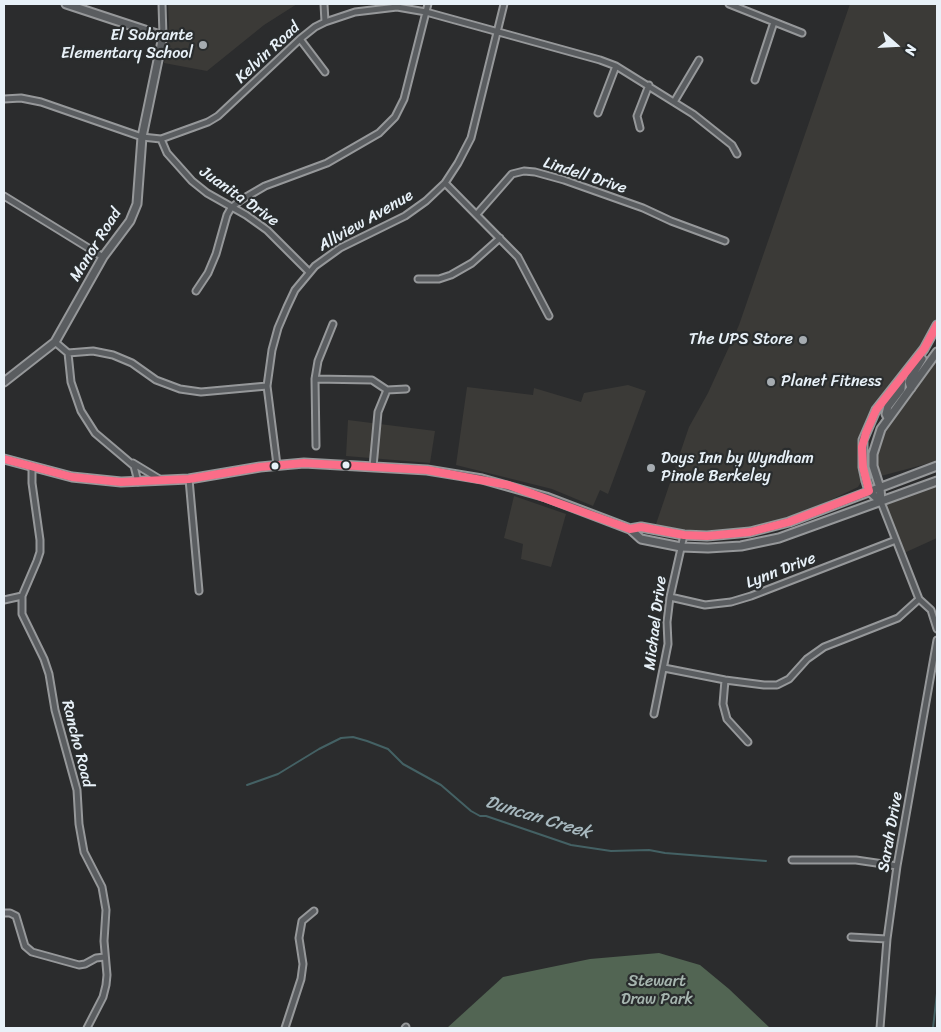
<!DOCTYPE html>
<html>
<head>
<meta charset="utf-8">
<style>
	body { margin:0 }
	#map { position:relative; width:941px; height:1032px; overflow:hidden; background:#2b2c2d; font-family:Sriracha,sans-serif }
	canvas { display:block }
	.frame { position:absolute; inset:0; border:5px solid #e8f1f8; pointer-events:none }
	.north { position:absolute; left:871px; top:20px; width:50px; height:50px; -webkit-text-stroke:4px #2a2d2e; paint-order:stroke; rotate:109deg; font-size:14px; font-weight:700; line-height:20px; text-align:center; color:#e8f1f8 }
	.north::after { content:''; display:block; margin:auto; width:18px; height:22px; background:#e8f1f8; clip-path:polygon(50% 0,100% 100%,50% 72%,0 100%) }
</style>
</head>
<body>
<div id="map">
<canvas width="941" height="1032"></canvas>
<div class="frame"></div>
<div class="north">N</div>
</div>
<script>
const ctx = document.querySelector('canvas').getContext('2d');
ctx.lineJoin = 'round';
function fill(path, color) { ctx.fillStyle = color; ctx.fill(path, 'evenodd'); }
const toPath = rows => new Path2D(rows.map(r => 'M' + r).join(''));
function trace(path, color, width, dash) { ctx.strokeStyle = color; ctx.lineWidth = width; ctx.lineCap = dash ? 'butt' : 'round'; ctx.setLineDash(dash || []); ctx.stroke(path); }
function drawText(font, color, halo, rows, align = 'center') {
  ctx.font = font + ' Sriracha,sans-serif'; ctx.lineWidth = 4.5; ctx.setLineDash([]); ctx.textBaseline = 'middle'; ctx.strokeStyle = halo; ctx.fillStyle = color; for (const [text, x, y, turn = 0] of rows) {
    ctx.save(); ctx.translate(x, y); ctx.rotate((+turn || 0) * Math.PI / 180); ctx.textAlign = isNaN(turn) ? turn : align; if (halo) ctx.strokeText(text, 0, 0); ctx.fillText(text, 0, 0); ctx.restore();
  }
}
fill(toPath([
	[168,4,297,4,264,25,207,71,164,63,169,27],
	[850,4,937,4,937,317,936,321,929,336,867,417,860,437,860,450,863,479,858,487,814,508,770,523,734,530,700,532,655,527,689,427,708,393,739,325],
	[937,354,937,461,881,476,875,460,880,435],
	[628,385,646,391,608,494,600,490,593,506,552,489,456,465,467,387,533,395,534,388,581,402,584,393],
	[348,420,435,431,430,463,346,456],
	[936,484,937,538,904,553,884,502],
	[514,496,566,514,551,567,521,559,523,544,504,538]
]), '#3b3a37');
fill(toPath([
	[659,953,700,965,729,989,770,1028,447,1028,503,977,590,959]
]), '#526553');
trace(toPath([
	[247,785,278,774,319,749,341,738,353,737,367,741,388,749,403,764,441,785,471,811,480,816,486,816,571,845,611,851,649,850,665,853,766,861],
	[933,1028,937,993]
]), '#446164', 2);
const street = toPath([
	[162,4,163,36],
	[324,4,325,22],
	[729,4,802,33],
	[300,39,325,72],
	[755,80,774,22],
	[4,99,21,98,41,102,142,137,161,139,208,122,218,116,300,39,315,27,325,22,355,12,397,7,426,12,600,60,616,66,693,114,732,145,737,154],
	[674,102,699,60],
	[598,113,616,66],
	[640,128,637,116,649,85],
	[161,139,167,153,192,181,207,193,246,215,267,230,309,272],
	[445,183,518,257,549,316],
	[4,196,103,257],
	[477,214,512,174,524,171,535,172,564,180,643,208,671,221,725,241],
	[418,279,439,279,451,275,472,263,500,238],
	[196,291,208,273,216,254,227,215,231,208,241,200,265,186,327,163,379,133,395,117,404,99,428,4],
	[55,342,68,353,71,382,81,411,95,433,134,466,138,482],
	[68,353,93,351,113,355,132,363,156,380,180,389,201,392,267,386],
	[315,379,318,361,333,324],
	[387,390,406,389],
	[316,446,315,379,372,380,387,390,378,412,373,467],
	[133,463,161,480],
	[277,465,267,386,272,350,278,328,287,307,295,290,315,266,340,248,405,216,426,201,445,183,458,163,471,138,504,4],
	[32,467,32,483,40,540,40,552,37,561,22,596,22,614,44,659,49,674,55,710,77,790,79,824,84,852,102,887,106,910,104,941,107,975,106,985,103,997,87,1028],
	[189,479,199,591],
	[881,502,919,599,931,610,937,629],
	[670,597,705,605,731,602,751,596,896,540],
	[4,600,22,596],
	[664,668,725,680,764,685,777,685,789,679,807,659,824,647,898,618,919,599],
	[725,680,723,704,727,719,748,742],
	[654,714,668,644,667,622,670,597,684,535],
	[792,860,856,860,897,866],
	[4,913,10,913,16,916,25,946,32,952,79,965,85,964,96,958,105,957],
	[851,937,887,939],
	[285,1028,301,979,303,964,299,938,302,921,314,911],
	[405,1028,406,1027],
	[880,1028,887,939,897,866,937,640]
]);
const secondary = toPath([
	[4,382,55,342,103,257,130,221,137,204,142,137,163,36,66,4],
	[911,388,909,382,911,377,922,359],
	[888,418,886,414,888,406,901,389,902,377],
	[4,459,72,477,121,482,189,479,260,467,304,463,427,470,482,479,546,497,630,529,641,539,681,547,708,548,741,546,779,538,937,481],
	[881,502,869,491,866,481,863,467,863,440,876,410,924,349,937,325],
	[881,502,880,488,873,466,873,454,881,429,937,352],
	[630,529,641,527,684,535,707,536,750,532,789,522,937,466]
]);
trace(street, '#96989a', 9);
trace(secondary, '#96989a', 11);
trace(street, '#5a5d60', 5);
trace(secondary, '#5a5d60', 7);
trace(toPath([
	[4,459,72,477,121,482,189,479,260,467,304,463,427,470,508,485,630,529,641,527,684,535,707,536,750,532,789,522,869,491,863,467,862,447,866,433,876,410,924,349,937,325]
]), '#fb6d88', 8);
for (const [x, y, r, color] of [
	[203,45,5,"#a6acb1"],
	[803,340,5,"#a6acb1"],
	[771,382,5,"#a6acb1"],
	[346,465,4.5,"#e8f1f8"],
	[275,466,4.5,"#e8f1f8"],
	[651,468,5,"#a6acb1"]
]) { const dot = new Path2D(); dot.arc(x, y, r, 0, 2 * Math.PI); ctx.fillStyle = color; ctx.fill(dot); trace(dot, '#2a2d2e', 2); }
drawText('16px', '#e8f1f8', '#2a2d2e', [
	["El Sobrante",193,36],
	["Elementary School",193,54],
	["The UPS Store",793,340],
	["Planet Fitness",781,382,"left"],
	["Days Inn by Wyndham",661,459,"left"],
	["Pinole Berkeley",661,477,"left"]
], 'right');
drawText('16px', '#e8f1f8', '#2a2d2e', [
	["Kelvin Road",268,53,-43],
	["Lindell Drive",585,176,18],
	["Juanita Drive",239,197,35],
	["Allview Avenue",366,221,-30],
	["Manor Road",96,245,-58],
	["Lynn Drive",781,571,-21],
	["Michael Drive",656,623,-83],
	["Rancho Road",77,744,76],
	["Sarah Drive",891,832,-80]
]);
drawText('16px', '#a7b6b0', '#2a2d2e', [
	["Stewart",657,982],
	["Draw Park",657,1000]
]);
drawText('italic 18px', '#a8b9bf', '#2a2d2e', [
	["Duncan Creek",538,818,17]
]);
</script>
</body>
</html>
